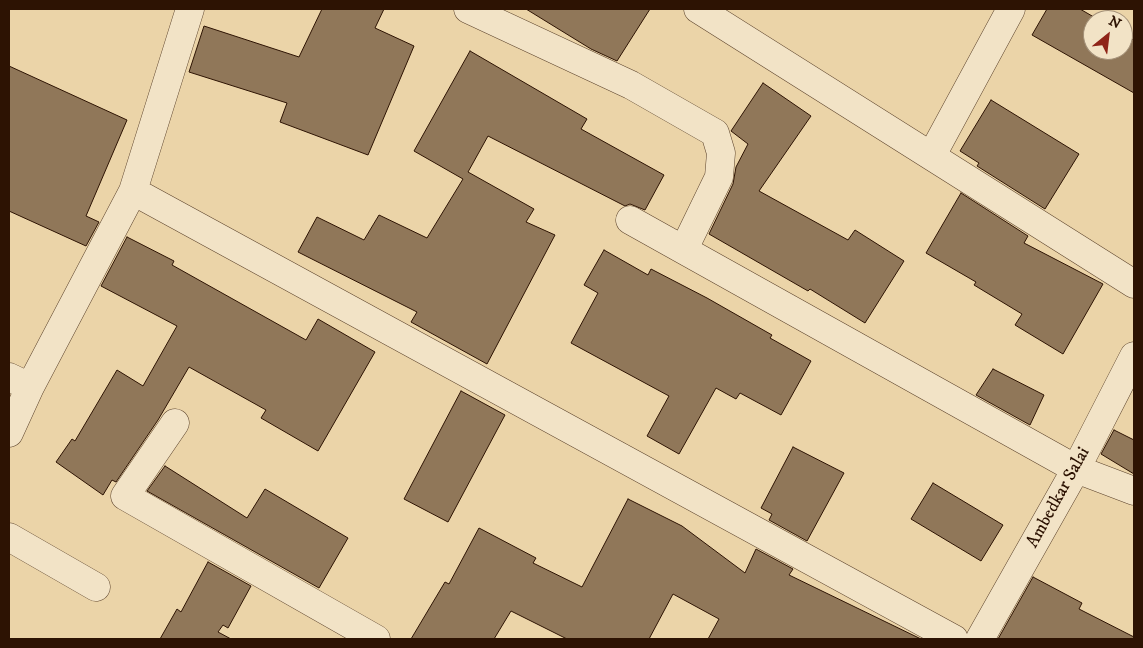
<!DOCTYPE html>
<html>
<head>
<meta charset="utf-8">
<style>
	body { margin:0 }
	#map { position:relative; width:1143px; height:648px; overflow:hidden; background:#ebd4a8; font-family:"IM FELL DW Pica",serif }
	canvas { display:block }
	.frame { position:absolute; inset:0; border:10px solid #2d1303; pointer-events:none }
	.north { position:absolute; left:1083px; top:10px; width:50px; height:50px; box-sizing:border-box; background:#f2e3c6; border:1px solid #a39078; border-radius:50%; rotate:29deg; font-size:14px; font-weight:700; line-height:20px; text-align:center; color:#2d1303 }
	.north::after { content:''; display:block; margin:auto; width:18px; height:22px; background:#8f2418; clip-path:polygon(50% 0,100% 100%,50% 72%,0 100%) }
</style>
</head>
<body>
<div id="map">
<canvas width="1143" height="648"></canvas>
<div class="frame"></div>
<div class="north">N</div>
</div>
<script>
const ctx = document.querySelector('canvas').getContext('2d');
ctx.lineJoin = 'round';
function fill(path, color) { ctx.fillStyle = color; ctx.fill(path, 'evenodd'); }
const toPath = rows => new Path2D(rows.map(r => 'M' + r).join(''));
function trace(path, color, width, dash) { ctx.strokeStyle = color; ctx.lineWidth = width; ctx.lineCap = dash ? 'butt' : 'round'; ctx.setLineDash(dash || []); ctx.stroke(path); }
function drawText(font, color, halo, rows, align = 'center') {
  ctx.font = font + ' "IM FELL DW Pica",serif'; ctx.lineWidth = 4; ctx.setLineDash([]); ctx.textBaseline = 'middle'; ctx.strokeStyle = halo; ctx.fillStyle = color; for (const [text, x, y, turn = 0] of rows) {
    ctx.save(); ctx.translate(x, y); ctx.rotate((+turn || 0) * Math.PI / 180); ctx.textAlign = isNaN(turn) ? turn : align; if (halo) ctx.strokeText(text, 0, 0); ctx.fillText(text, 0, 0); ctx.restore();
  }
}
const building = toPath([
	[322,9,384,9,375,28,414,46,368,155,280,122,287,103,189,72,204,26,299,57,322,9],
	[526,9,650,9,617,61,591,49,526,9],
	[1047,9,1080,9,1099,20,1093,20,1093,50,1123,50,1123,34,1134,40,1134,93,1032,35,1047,9],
	[470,51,587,119,581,129,664,175,645,210,630,204,625,206,488,136,468,172,534,209,526,222,555,235,487,364,411,322,417,312,298,252,317,217,364,240,379,215,427,238,463,179,414,151,470,51],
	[9,66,127,120,86,216,99,222,86,246,9,211,9,66],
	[763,83,811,116,759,191,848,240,855,230,904,261,865,323,810,289,808,291,709,234,733,184,736,167,748,144,731,131,763,83],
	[991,100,1079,154,1045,209,977,166,979,163,960,151,991,100],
	[961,193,1028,236,1024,243,1103,284,1063,354,1015,325,1022,314,974,285,976,282,926,253,961,193],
	[127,237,174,261,172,265,306,340,318,319,375,352,318,451,261,418,266,410,189,367,158,420,116,482,112,480,103,495,56,462,72,439,75,441,117,370,143,386,177,326,101,286,127,237],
	[604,250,648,275,651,269,707,298,772,335,770,338,811,361,781,415,740,393,736,399,716,388,679,454,647,436,669,396,571,343,598,293,584,285,604,250],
	[993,369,1044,395,1030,425,976,395,993,369],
	[461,391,505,415,448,522,404,499,461,391],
	[1114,430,1134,440,1134,474,1101,454,1114,430],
	[793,447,844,473,807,541,769,520,772,514,761,508,793,447],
	[165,466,247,518,265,489,348,538,319,588,147,491,165,466],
	[933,483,1003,525,981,561,911,519,933,483],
	[628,499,682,526,745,573,756,549,793,569,789,575,921,639,708,639,719,619,673,594,649,639,567,639,511,611,494,639,411,639,445,582,449,584,479,528,536,558,533,563,582,587,628,499],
	[208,562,251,586,228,628,223,625,218,632,231,639,160,639,177,609,181,612,208,562],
	[1033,577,1082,603,1079,609,1134,637,1134,639,998,639,1033,577]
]);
fill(building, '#907759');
trace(building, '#2d1303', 1);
const minor = toPath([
	[468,9,631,85,715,133,721,153,719,177,684,249],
	[698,9,1134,284],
	[932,155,1011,9],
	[133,191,954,639],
	[630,220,1076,469,1134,491],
	[9,377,30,387],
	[175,423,125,496,376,639],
	[9,433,30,387,133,191,190,9],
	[9,537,96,587],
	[980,639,1076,469,1134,356]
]);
trace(minor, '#5c432c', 29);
trace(minor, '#f2e3c6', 28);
drawText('18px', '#2d1303', '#f2e3c6', [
	["Ambedkar Salai",1059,498,-61]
]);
</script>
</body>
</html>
